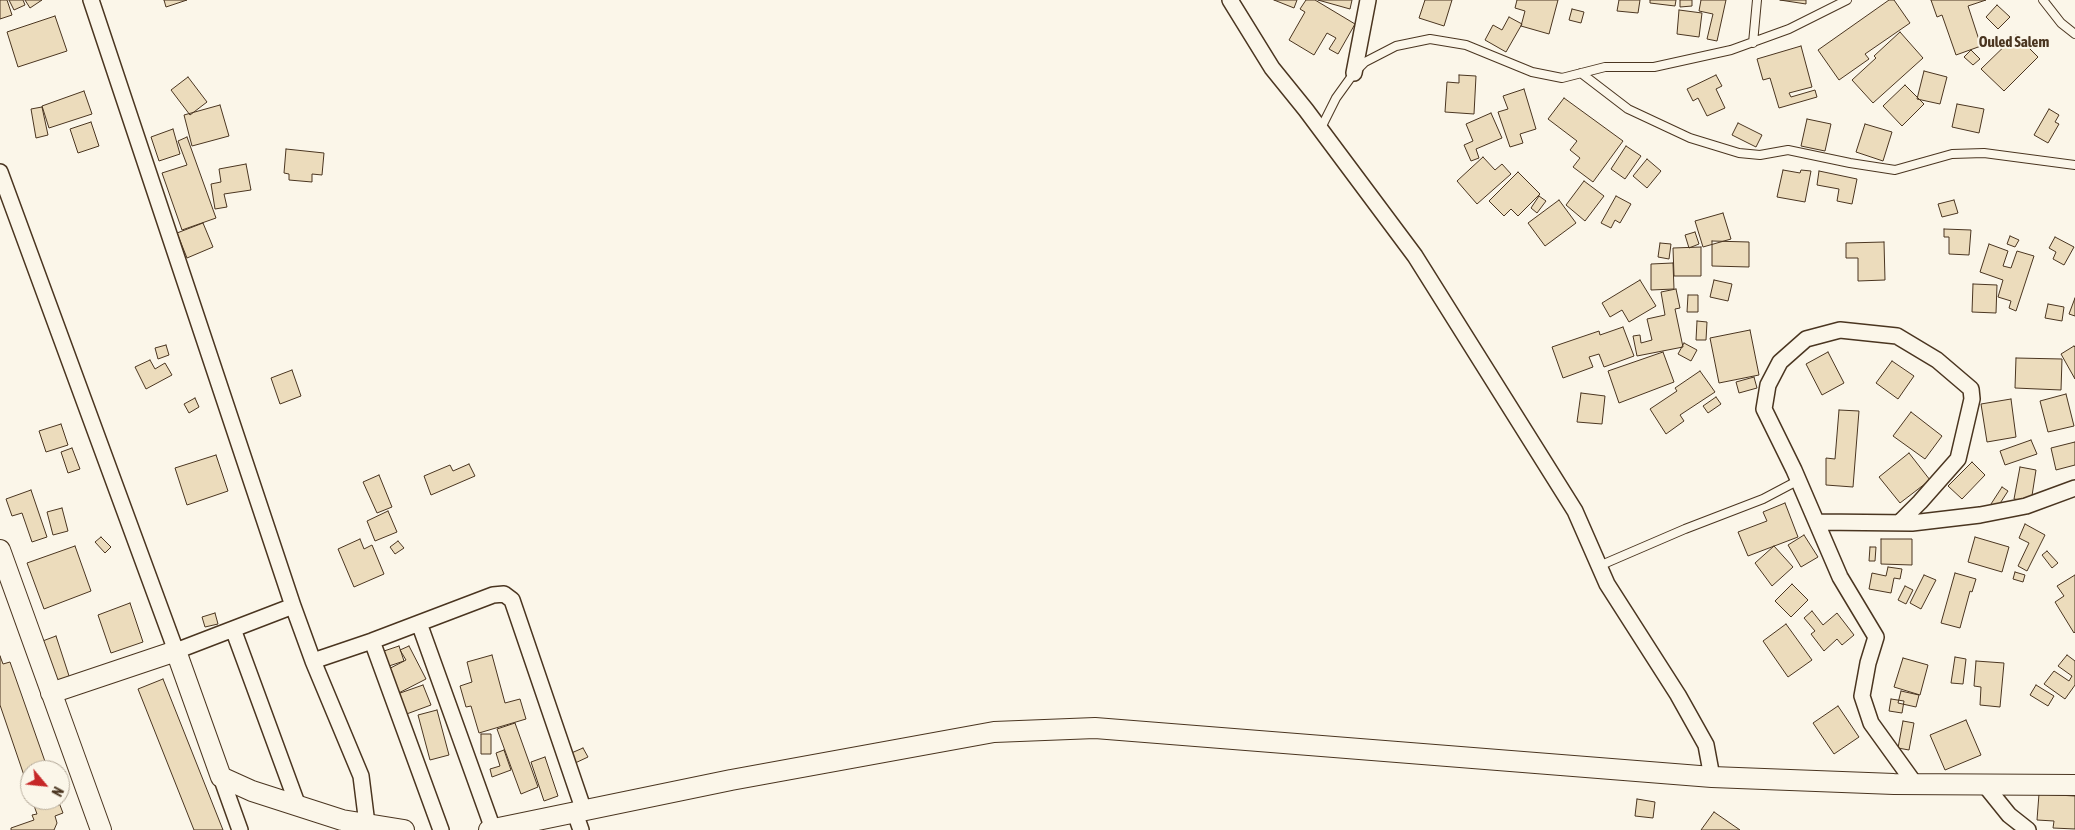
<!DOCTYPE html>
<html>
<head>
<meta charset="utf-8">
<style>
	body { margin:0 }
	#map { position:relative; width:2075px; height:830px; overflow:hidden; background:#fbf6e9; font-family:"Asap Condensed",sans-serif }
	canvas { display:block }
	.north { position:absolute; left:20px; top:760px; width:50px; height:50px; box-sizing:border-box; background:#fbf6e9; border:1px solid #b4a999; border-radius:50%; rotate:118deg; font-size:14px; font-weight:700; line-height:20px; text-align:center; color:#4a3520 }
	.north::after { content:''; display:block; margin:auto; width:18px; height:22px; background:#c62828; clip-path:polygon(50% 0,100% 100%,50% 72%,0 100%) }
</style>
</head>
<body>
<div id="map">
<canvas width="2075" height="830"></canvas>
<div class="north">N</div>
</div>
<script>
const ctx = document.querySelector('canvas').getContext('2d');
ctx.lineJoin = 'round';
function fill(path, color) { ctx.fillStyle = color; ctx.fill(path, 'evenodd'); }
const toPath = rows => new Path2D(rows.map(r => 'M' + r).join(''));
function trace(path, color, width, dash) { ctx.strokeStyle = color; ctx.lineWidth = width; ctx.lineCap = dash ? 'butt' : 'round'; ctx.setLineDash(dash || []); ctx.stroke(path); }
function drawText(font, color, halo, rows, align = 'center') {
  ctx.font = font + ' "Asap Condensed",sans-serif'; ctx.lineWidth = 4; ctx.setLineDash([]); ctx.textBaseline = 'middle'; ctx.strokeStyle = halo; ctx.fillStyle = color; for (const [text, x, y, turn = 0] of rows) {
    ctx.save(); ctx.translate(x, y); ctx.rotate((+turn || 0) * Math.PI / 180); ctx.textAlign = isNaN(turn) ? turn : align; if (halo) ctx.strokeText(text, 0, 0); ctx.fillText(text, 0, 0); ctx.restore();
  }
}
const building = toPath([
	[0,0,7,0,12,15,0,19,0,0],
	[9,0,23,0,25,5,14,10,9,0],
	[25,0,42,0,30,8,25,0],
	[164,0,187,0,166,7,164,0],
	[1274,0,1297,0,1294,8,1274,0],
	[1306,0,1315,0,1355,24,1338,54,1329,49,1336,38,1327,33,1314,55,1289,40,1305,12,1300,9,1306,0],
	[1318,0,1352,0,1350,9,1318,0],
	[1425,0,1452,0,1444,26,1419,18,1425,0],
	[1517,0,1558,0,1549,34,1521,26,1525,11,1515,8,1517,0],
	[1619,0,1640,0,1638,13,1617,11,1619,0],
	[1650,0,1676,0,1675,6,1650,3,1650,0],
	[1680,0,1692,0,1692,6,1680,7,1680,0],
	[1701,0,1726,0,1717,41,1707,39,1713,14,1699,11,1701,0],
	[1780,0,1806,0,1806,4,1780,0],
	[1889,0,1894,0,1910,23,1865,54,1869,59,1839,80,1818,50,1889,0],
	[1931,0,1986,0,1968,6,1981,46,1956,55,1942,15,1937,17,1931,0],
	[1997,5,2010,17,1998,29,1986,17,1997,5],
	[1572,9,1584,12,1581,23,1569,20,1572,9],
	[1679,10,1702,13,1699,37,1677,34,1679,10],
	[55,16,67,51,18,67,7,32,55,16],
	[1509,17,1522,24,1506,52,1485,40,1493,25,1502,30,1509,17],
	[1900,32,1923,58,1873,103,1852,80,1876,58,1874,56,1900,32],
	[2016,35,2038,57,2004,91,1981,69,2016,35],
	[1801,46,1812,87,1789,93,1791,97,1815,90,1817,97,1779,108,1770,78,1763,80,1757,59,1801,46],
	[1971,50,1980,59,1973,65,1964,57,1971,50],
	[1924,71,1947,77,1940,104,1917,99,1924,71],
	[1459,75,1476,76,1474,114,1445,112,1447,82,1459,83,1459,75],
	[1716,75,1722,86,1716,89,1725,108,1707,116,1698,98,1693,101,1687,89,1716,75],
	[188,77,207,102,190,115,171,90,188,77],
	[1905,85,1924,104,1902,126,1883,106,1905,85],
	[1524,89,1536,129,1520,134,1523,143,1510,147,1498,112,1508,109,1503,96,1524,89],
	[84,91,92,114,49,128,42,106,84,91],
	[1564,98,1623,141,1593,182,1573,167,1580,158,1570,150,1577,141,1548,119,1564,98],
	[1957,104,1984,109,1979,133,1952,127,1957,104],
	[220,105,229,136,192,146,184,115,220,105],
	[42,107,48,135,36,138,31,109,42,107],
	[2049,109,2059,115,2055,122,2059,124,2048,143,2034,135,2049,109],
	[1491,113,1502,138,1476,149,1479,158,1471,161,1464,145,1473,141,1466,124,1491,113],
	[1807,119,1831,124,1825,151,1801,146,1807,119],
	[91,122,99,146,78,153,70,129,91,122],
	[1738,123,1762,135,1756,147,1732,135,1738,123],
	[1865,124,1892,132,1883,161,1856,152,1865,124],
	[173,129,180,154,159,161,151,137,173,129],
	[187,137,216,218,182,230,162,173,187,165,178,141,187,137],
	[1626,146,1641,156,1625,179,1611,169,1626,146],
	[286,149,324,153,322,175,312,174,312,182,289,180,289,174,284,173,286,149],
	[1483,157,1495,170,1502,164,1511,174,1477,204,1457,181,1483,157],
	[1647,159,1661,171,1647,188,1633,176,1647,159],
	[246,164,251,190,224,194,227,207,215,209,211,184,221,182,219,169,246,164],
	[1783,170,1800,173,1801,170,1811,171,1805,202,1777,197,1783,170],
	[1819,171,1857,179,1852,204,1837,201,1839,189,1817,185,1819,171],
	[1518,172,1540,194,1518,216,1511,209,1504,216,1489,201,1518,172],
	[1584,181,1604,196,1585,221,1566,205,1584,181],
	[1539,196,1546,201,1537,213,1531,208,1539,196],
	[1616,196,1631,204,1620,223,1615,220,1611,228,1601,223,1616,196],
	[1559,200,1576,223,1545,246,1528,223,1559,200],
	[1954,200,1958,213,1942,217,1938,204,1954,200],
	[1723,213,1731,239,1703,247,1695,221,1723,213],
	[203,223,213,247,187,258,177,233,203,223],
	[1944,229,1971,230,1969,255,1949,254,1949,237,1944,237,1944,229],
	[1695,232,1699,244,1689,248,1685,235,1695,232],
	[2010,236,2019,240,2015,247,2007,244,2010,236],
	[2055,237,2074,247,2064,265,2053,259,2056,252,2049,248,2055,237],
	[1712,241,1749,242,1749,267,1712,266,1712,241],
	[1884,242,1885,280,1858,281,1858,258,1846,258,1846,243,1884,242],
	[1660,243,1671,244,1669,259,1658,257,1660,243],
	[1989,244,2008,251,2003,266,2011,268,2017,251,2034,256,2016,311,2009,308,2011,301,1998,297,2003,280,1980,272,1989,244],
	[1701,247,1701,276,1674,276,1673,248,1701,247],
	[1673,263,1674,289,1651,290,1651,264,1673,263],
	[1640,280,1656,306,1629,322,1622,310,1610,317,1602,303,1640,280],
	[1714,280,1732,284,1728,301,1710,297,1714,280],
	[1973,284,1997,285,1996,313,1972,312,1973,284],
	[1676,289,1680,308,1675,309,1683,347,1637,356,1633,336,1640,335,1641,343,1652,340,1647,319,1665,315,1661,292,1676,289],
	[1688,295,1698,295,1698,312,1687,312,1688,295],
	[2075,298,2075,316,2069,314,2075,298],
	[2048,304,2064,307,2062,321,2045,318,2048,304],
	[1697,321,1707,322,1706,340,1696,340,1697,321],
	[1623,327,1634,356,1604,367,1599,354,1589,357,1593,367,1563,378,1552,347,1599,331,1600,335,1623,327],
	[1750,330,1759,375,1719,383,1710,338,1750,330],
	[1684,343,1697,350,1691,361,1678,354,1684,343],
	[166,345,169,355,158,359,155,348,166,345],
	[2074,346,2075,347,2075,379,2061,354,2074,346],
	[1663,352,1674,382,1619,403,1608,371,1663,352],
	[1828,352,1844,383,1822,395,1806,364,1828,352],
	[2016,358,2062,359,2061,390,2015,388,2016,358],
	[150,360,155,369,165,363,172,375,146,389,135,367,150,360],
	[1892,361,1914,376,1898,399,1876,383,1892,361],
	[292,370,301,396,280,404,271,378,292,370],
	[1700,371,1715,392,1680,415,1684,421,1666,434,1650,409,1677,391,1675,388,1700,371],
	[1754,377,1757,388,1739,393,1736,382,1754,377],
	[1581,393,1605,396,1602,424,1577,422,1581,393],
	[2066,394,2074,426,2048,432,2040,401,2066,394],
	[1716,397,1721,404,1708,413,1703,406,1716,397],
	[195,398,199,407,189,413,184,404,195,398],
	[2011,399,2016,437,1987,442,1981,404,2011,399],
	[1839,410,1859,411,1853,487,1826,485,1826,458,1835,459,1839,410],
	[1911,412,1942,436,1925,459,1893,436,1911,412],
	[61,424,68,445,46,452,39,431,61,424],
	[2031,440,2037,454,2005,465,2000,451,2031,440],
	[2075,442,2075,465,2056,470,2051,448,2075,442],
	[72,448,80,469,68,473,61,452,72,448],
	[1909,453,1930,480,1900,503,1879,477,1909,453],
	[216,455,228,491,187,505,175,468,216,455],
	[1972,462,1985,475,1962,499,1948,486,1972,462],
	[469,464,475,476,431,495,424,476,450,465,453,471,469,464],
	[2020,467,2036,470,2031,502,2014,499,2020,467],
	[379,475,392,507,377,513,363,482,379,475],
	[2002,487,2008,491,1997,508,1991,504,2002,487],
	[31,490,47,537,32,542,22,513,12,516,6,499,31,490],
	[1785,503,1798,537,1748,556,1738,532,1767,521,1763,512,1785,503],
	[62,508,68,531,53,535,47,512,62,508],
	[388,511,397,532,375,541,367,521,388,511],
	[2025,524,2045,535,2027,571,2018,566,2029,543,2019,538,2025,524],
	[1804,535,1818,557,1801,567,1788,545,1804,535],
	[101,537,111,547,105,553,95,542,101,537],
	[1975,537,2009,547,2002,572,1968,562,1975,537],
	[360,539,364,549,372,545,384,574,354,587,338,549,360,539],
	[1881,539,1912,539,1912,565,1881,564,1881,539],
	[398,541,404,548,395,554,390,547,398,541],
	[75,546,91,591,44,609,27,563,75,546],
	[1774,546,1793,567,1772,586,1755,563,1774,546],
	[1870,547,1876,547,1875,561,1869,561,1870,547],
	[2047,551,2058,563,2052,568,2042,555,2047,551],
	[1888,567,1902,569,1900,579,1894,578,1891,593,1869,589,1872,573,1886,576,1888,567],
	[2015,572,2025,575,2023,582,2013,579,2015,572],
	[1955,573,1976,579,1972,592,1970,591,1960,628,1941,623,1955,573],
	[1924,575,1936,580,1921,609,1910,603,1924,575],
	[2075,575,2075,632,2074,633,2055,602,2064,596,2057,586,2075,575],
	[1792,584,1808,600,1791,617,1775,601,1792,584],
	[1905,586,1913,590,1906,604,1898,600,1905,586],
	[130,603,143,642,111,653,98,615,130,603],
	[1812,611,1823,625,1837,613,1854,635,1842,645,1837,639,1824,651,1811,634,1815,631,1804,618,1812,611],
	[215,613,218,624,205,627,202,617,215,613],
	[1786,624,1812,660,1788,677,1763,641,1786,624],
	[56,636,72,685,48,693,32,645,56,636],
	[399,646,404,661,377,670,372,655,399,646],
	[409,646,426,679,389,698,377,675,406,660,400,650,409,646],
	[492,655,505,703,520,699,526,719,479,733,471,706,466,707,460,686,472,682,467,662,492,655],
	[2067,655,2075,661,2075,685,2065,699,2044,684,2054,671,2069,681,2072,676,2058,666,2067,655],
	[0,656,3,664,10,662,48,770,30,770,30,793,0,705,0,656],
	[1955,657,1966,659,1963,684,1951,683,1955,657],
	[1903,658,1928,665,1920,695,1894,687,1903,658],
	[1976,661,2004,663,2000,707,1980,705,1981,687,1974,686,1976,661],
	[163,679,223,830,194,830,138,689,163,679],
	[423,685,431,705,393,719,386,698,423,685],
	[2036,685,2054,696,2048,706,2030,695,2036,685],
	[1901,691,1919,695,1916,707,1898,703,1901,691],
	[1891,699,1904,701,1902,713,1889,711,1891,699],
	[1838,706,1859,737,1834,754,1813,723,1838,706],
	[437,710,449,755,430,760,418,715,437,710],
	[1966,720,1981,755,1945,770,1930,735,1966,720],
	[1903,721,1914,723,1909,750,1898,748,1903,721],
	[515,723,538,787,521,794,497,729,515,723],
	[481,734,491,734,491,754,481,754,481,734],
	[583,748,588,757,573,764,569,754,583,748],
	[504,750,511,770,492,777,490,769,500,766,496,753,504,750],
	[545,757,558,796,544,801,531,762,545,757],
	[2039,794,2075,796,2075,829,2053,828,2054,821,2037,820,2039,794],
	[1637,799,1655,802,1653,818,1635,816,1637,799],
	[32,800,58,800,63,813,55,816,57,823,54,830,11,830,11,828,34,820,32,815,37,814,32,800],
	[1714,812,1740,830,1701,830,1714,812]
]);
fill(building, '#ecdcbc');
trace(building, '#4a3520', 1);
const service = toPath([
	[2043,0,2061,23,2075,34],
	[1753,43,1757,0],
	[1581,73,1628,109,1690,138,1739,153,1760,155,1788,150,1850,163,1895,170,1952,154,1984,153,2075,165],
	[1320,130,1336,98,1354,73,1365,62,1396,46,1430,39,1466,45,1532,72,1562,78,1605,67,1654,67,1731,50,1789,29,1847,0],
	[1599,566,1685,529,1763,499,1799,480]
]);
const minor = toPath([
	[91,0,293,606,313,661,361,776,367,824],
	[1230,0,1272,68,1306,110,1415,256,1575,511,1607,584,1678,695,1706,745,1712,777],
	[1354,73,1368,0],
	[0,172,176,651,293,606],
	[1817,522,1912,523,1980,515,2026,506,2075,488],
	[1899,523,1920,502,1958,459,1972,399,1971,389,1937,360,1897,336,1840,330,1806,339,1780,362,1768,385,1764,409,1794,470,1840,577,1876,637,1868,663,1862,696,1871,723,1915,784],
	[419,623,493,829],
	[233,629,298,806],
	[372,641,441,830],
	[313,661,372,641,493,595,504,594,512,600,584,811],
	[221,777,240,830],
	[1984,784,2009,815,2028,830],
	[575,813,581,830]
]);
const secondary = toPath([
	[0,550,101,830],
	[51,693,176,651,221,777,252,791,342,820,404,830],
	[489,830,731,780,994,732,1095,728,1712,777,1894,784,2075,785]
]);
trace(service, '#4a3520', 10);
trace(minor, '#4a3520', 18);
trace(secondary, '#4a3520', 22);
trace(service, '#fbf6e9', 8);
trace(minor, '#fbf6e9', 15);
trace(secondary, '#fbf6e9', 20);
drawText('bold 15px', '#4a3520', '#fbf6e9', [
	["Ouled Salem",2014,42]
]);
</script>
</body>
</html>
